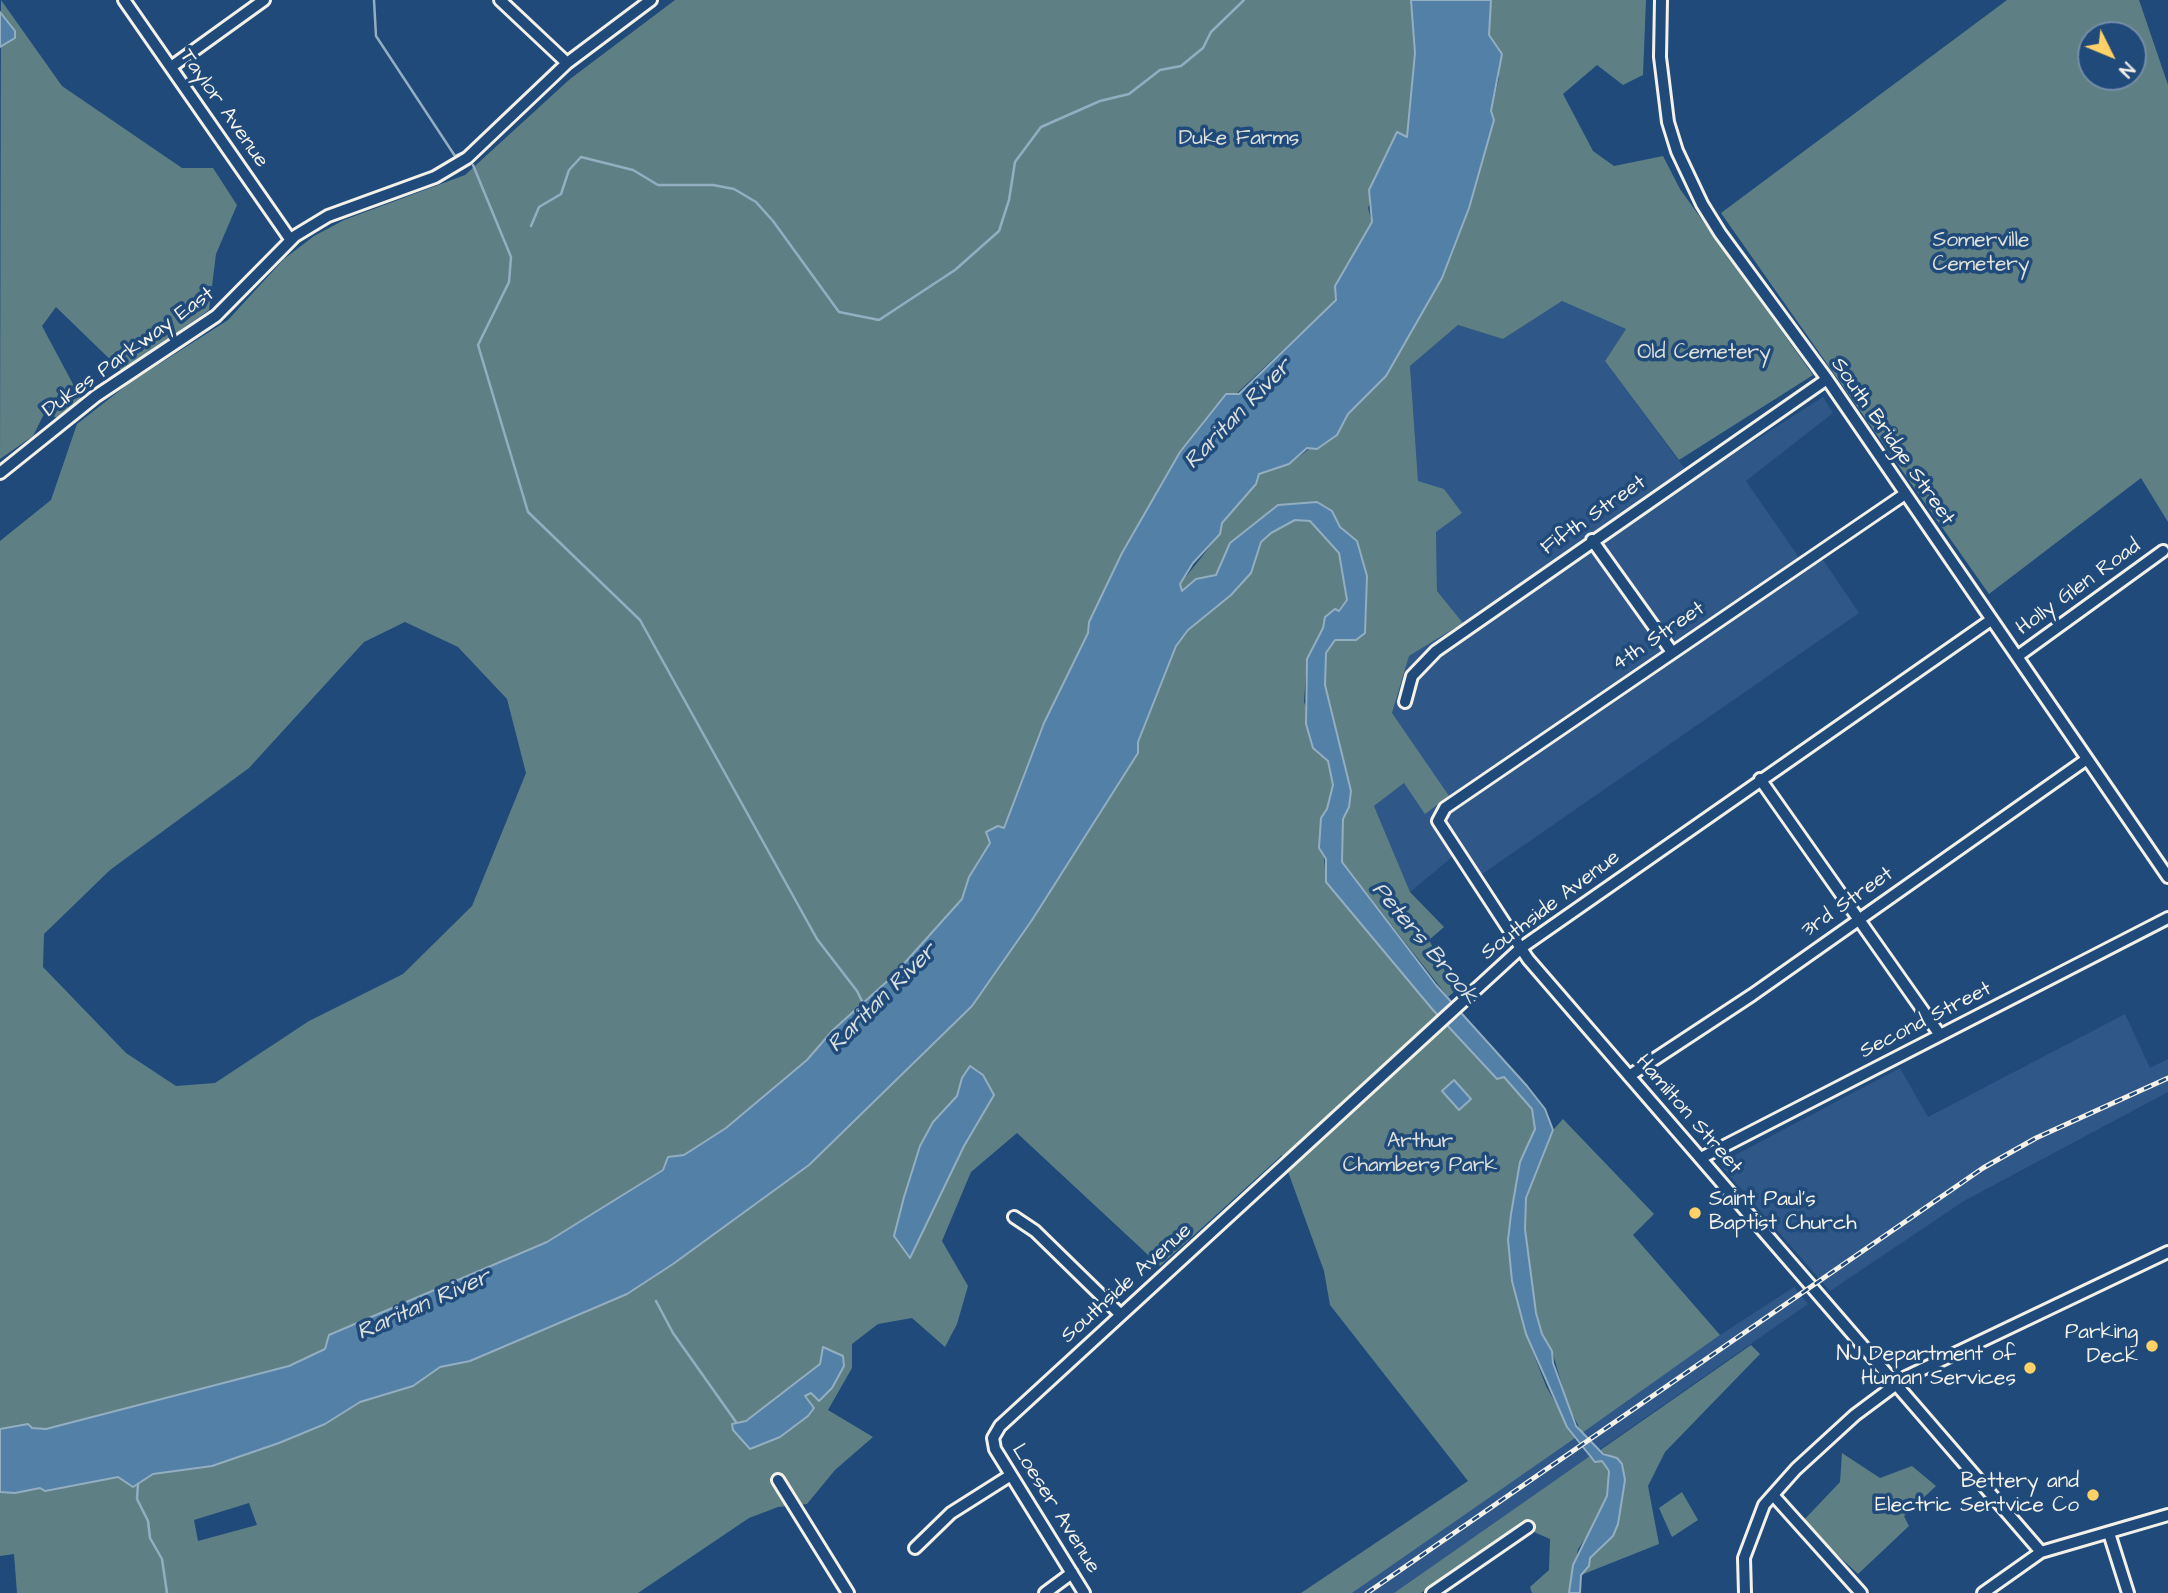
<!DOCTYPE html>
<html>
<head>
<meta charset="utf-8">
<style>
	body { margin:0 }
	#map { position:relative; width:2168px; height:1593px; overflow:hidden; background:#1f4a7a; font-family:"Architects Daughter",sans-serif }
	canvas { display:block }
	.north { position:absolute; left:2077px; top:21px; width:70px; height:70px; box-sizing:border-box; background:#1f4a7a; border:2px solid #748da6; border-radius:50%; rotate:133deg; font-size:19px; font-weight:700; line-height:28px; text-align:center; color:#f4f1e8 }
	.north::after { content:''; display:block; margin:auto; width:24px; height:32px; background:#ffd166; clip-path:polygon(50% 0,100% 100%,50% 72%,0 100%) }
</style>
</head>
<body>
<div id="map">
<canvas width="2168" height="1593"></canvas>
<div class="north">N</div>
</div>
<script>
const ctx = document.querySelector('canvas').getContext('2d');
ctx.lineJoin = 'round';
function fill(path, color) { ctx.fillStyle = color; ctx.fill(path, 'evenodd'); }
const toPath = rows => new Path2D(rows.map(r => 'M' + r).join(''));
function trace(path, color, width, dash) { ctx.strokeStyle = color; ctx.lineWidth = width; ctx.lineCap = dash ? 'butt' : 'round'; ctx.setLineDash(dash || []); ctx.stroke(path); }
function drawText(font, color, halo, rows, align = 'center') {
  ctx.font = font + ' "Architects Daughter",sans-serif'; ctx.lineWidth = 7; ctx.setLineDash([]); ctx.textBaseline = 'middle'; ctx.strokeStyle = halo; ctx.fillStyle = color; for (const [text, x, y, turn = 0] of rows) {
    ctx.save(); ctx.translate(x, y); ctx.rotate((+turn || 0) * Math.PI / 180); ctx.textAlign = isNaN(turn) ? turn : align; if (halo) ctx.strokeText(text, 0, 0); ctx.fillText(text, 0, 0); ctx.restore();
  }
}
fill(toPath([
	[1562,301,1626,329,1605,361,1693,480,1823,397,1833,413,1746,481,1802,562,1817,551,1859,613,1475,879,1457,853,1410,892,1374,806,1404,783,1392,713,1409,656,1463,623,1437,591,1436,531,1462,513,1444,489,1418,482,1410,366,1458,325,1503,339],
	[2125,1014,2150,1068,2168,1059,2168,1092,1964,1201,1830,1291,1723,1168,1724,1161,1900,1068,1928,1117],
	[1794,1287,1808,1304,1394,1593,1352,1593,1720,1335]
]), '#2f5888');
fill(toPath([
	[1,0,62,86,182,168,213,168,237,205,216,254,209,310,122,371,56,307,42,326,81,399,57,418,45,412,33,436,0,459],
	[675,0,1411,0,1415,53,1407,138,1397,132,1368,208,1372,222,1335,286,1336,300,1203,425,1180,452,1122,553,1089,622,1088,633,1044,723,1004,828,979,859,962,899,892,977,833,1030,807,1060,726,1128,684,1155,668,1157,663,1169,547,1242,329,1335,325,1349,289,1366,46,1429,0,1429,0,541,51,500,77,424,128,384,228,320,284,259,314,236,344,220,465,175,570,79],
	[405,622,458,647,507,699,526,773,472,906,403,974,309,1021,215,1083,176,1086,126,1053,43,967,44,934,110,870,249,768,364,642],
	[1491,0,1646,0,1643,75,1623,85,1597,65,1563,94,1593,151,1614,166,1663,156,1680,189,1813,375,1679,460,1605,361,1626,329,1562,301,1503,339,1458,325,1410,366,1418,481,1444,489,1462,513,1436,532,1437,591,1463,623,1409,656,1392,713,1449,796,1425,814,1404,783,1374,806,1410,892,1444,927,1429,940,1455,991,1448,997,1342,862,1343,819,1349,807,1351,791,1325,685,1326,652,1335,640,1356,640,1365,633,1367,576,1357,541,1340,527,1278,505,1230,543,1216,575,1196,579,1182,592,1180,584,1220,534,1222,523,1256,484,1259,474,1289,464,1345,422,1348,414,1386,376,1442,278,1469,208,1494,120,1491,111,1499,78,1489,35],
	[2007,0,2139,0,2168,85,2168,522,2141,478,1989,594,1721,213],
	[2133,35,2133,77,2091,77,2091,35],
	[1295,520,1310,521,1330,540,1339,553,1347,590,1347,600,1323,628,1307,659,1304,702,1328,761,1333,785,1327,809,1321,818,1326,882,1433,1010,1497,1079,1504,1076,1532,1109,1535,1129,1520,1162,1511,1214,1508,1240,1512,1281,1526,1334,1546,1386,1575,1438,1352,1593,1301,1593,1468,1481,1330,1305,1324,1271,1282,1155,1160,1266,1017,1133,971,1172,942,1241,968,1286,957,1324,945,1347,912,1318,878,1324,852,1344,852,1368,828,1410,873,1437,835,1470,807,1504,778,1507,749,1518,638,1593,17,1593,14,1554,0,1556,0,1492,15,1493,41,1488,45,1491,118,1477,133,1487,153,1474,212,1466,325,1424,360,1402,413,1386,440,1367,470,1361,809,1165,972,1006,1032,920,1138,753,1138,743,1176,646,1188,630,1231,595,1251,573,1261,542,1271,533],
	[820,1364,811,1393,733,1430,733,1424,746,1421],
	[249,1503,257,1525,198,1541,194,1520],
	[1563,1119,1654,1214,1633,1235,1720,1335,1582,1433,1568,1406,1552,1351,1542,1334,1536,1313,1525,1229,1526,1198,1553,1130],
	[1751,1345,1760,1354,1665,1452,1648,1486,1659,1544,1581,1575,1589,1566,1590,1558,1613,1536,1618,1524,1625,1480,1617,1458,1599,1451],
	[1842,1453,1880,1478,1912,1466,1936,1486,1904,1516,1909,1526,1858,1574,1802,1522,1840,1482],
	[1590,1456,1595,1462,1602,1461,1609,1471,1610,1487,1593,1528,1578,1549,1569,1593,1532,1593,1530,1587,1549,1570,1550,1539,1520,1526,1421,1593,1394,1593],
	[1682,1492,1698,1520,1672,1537,1659,1508]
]), '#5e8085');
const water = toPath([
	[1411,0,1491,0,1489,35,1502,54,1491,111,1494,120,1469,208,1442,278,1386,376,1348,414,1337,435,1317,449,1307,448,1289,464,1259,474,1256,484,1222,523,1220,534,1193,563,1180,584,1182,591,1196,579,1216,575,1230,543,1278,505,1317,502,1332,511,1340,527,1357,541,1367,576,1365,633,1356,640,1335,640,1326,653,1325,685,1351,791,1349,807,1343,819,1342,862,1436,985,1527,1086,1545,1109,1553,1130,1526,1198,1525,1229,1536,1313,1542,1334,1552,1351,1553,1363,1576,1426,1603,1454,1617,1458,1622,1464,1625,1480,1618,1524,1613,1536,1590,1558,1589,1566,1581,1575,1580,1593,1569,1593,1573,1565,1607,1496,1609,1471,1602,1461,1595,1462,1567,1427,1526,1334,1512,1281,1508,1240,1511,1214,1520,1162,1535,1129,1532,1109,1504,1077,1497,1079,1433,1010,1326,882,1326,859,1319,848,1321,818,1327,809,1333,785,1328,761,1313,748,1306,724,1307,659,1323,628,1325,617,1335,609,1339,611,1347,600,1339,553,1310,521,1295,520,1271,533,1261,542,1251,573,1231,595,1188,630,1176,646,1138,742,1138,753,1032,920,972,1006,809,1165,673,1264,627,1294,470,1361,440,1367,413,1386,360,1402,325,1424,279,1443,212,1466,153,1474,133,1487,118,1477,45,1491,40,1488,15,1493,0,1492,0,1429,28,1424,32,1428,46,1429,289,1366,325,1349,329,1335,547,1242,663,1170,668,1157,684,1155,726,1128,807,1060,833,1030,892,977,962,899,969,877,990,843,986,832,998,826,1004,828,1044,723,1088,633,1089,622,1122,553,1180,452,1226,394,1239,394,1336,300,1335,286,1372,222,1369,190,1397,132,1407,137,1415,53,1411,0],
	[0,12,15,31,15,38,0,47,0,12],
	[970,1066,983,1075,994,1095,964,1146,910,1258,894,1236,904,1197,920,1146,933,1122,957,1096,962,1078,970,1066],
	[1454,1080,1471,1099,1459,1110,1442,1091,1454,1080],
	[823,1347,843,1356,844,1366,832,1388,819,1401,811,1393,805,1396,814,1408,808,1416,780,1437,750,1449,733,1430,732,1424,746,1421,820,1364,823,1347]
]);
fill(water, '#5280a7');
trace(water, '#93adc1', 2);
trace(toPath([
	[374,0,376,36,455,156,462,153],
	[473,165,511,257,509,282,478,345,528,512,640,620,817,939,857,991,863,1003],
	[531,226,539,207,561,194,569,170,581,157,633,170,658,185,713,185,734,189,756,202,773,221,839,312,879,320,955,270,999,231,1009,200,1015,162,1041,127,1100,101,1129,94,1160,70,1181,66,1203,48,1211,32,1244,0],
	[656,1301,673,1333,736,1422],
	[138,1484,137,1499,148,1521,150,1538,162,1559,167,1593]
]), '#93adc1', 2.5);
const minor = toPath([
	[124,0,290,239],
	[500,0,567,63],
	[1661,0,1660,57,1668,122,1677,151,1702,204,1720,233,1827,379,2168,877],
	[171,67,264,0],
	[0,473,96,396,216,316,295,236,328,216,435,177,467,158,567,63,651,0],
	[1905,494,1445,808,1438,821,1528,959,2041,1552],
	[1592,540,1672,652],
	[2018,656,2163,551],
	[1405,702,1412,676,1436,651,1827,379],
	[1760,779,1940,1035],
	[1629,1076,1752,995,2087,759],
	[1701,1158,2168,918],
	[1014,1217,1035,1231,1121,1315],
	[778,1480,848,1593],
	[1773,1495,1861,1593],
	[2109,1533,2128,1593],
	[915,1548,951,1513,1011,1475],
	[1045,1593,1072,1573],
	[1084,1593,995,1449,993,1438,1000,1426,1521,948,1991,620],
	[1432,1593,1528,1527],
	[1745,1593,1744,1558,1764,1505,1796,1469,1855,1415,1906,1377,2168,1252],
	[1983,1593,2041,1552,2168,1515]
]);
trace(minor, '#f4f1e8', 16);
trace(minor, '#1f4a7a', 10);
const rail = toPath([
	[1367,1593,1983,1168,2036,1138,2168,1078]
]);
trace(rail, '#f4f1e8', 5);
trace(rail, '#1f4a7a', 2.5, [8]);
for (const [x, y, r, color] of [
	[1695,1213,7,"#ffd166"],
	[2152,1346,7,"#ffd166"],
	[2030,1368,7,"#ffd166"],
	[2093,1495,7,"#ffd166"]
]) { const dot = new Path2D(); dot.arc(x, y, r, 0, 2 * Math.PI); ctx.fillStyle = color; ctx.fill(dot); trace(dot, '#1f4a7a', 2.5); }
drawText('21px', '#f4f1e8', '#1f4a7a', [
	["Taylor Avenue",223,109,55],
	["Dukes Parkway East",129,353,-36],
	["South Bridge Street",1892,442,55],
	["Fifth Street",1594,516,-35],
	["Holly Glen Road",2079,588,-36],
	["4th Street",1659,637,-34],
	["3rd Street",1848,903,-35],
	["Southside Avenue",1551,906,-37],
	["Second Street",1926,1021,-27],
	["Hamilton Street",1688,1115,49],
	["Southside Avenue",1127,1284,-42],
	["Loeser Avenue",1055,1509,58]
]);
drawText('21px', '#dee0d9', '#1f4a7a', [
	["Duke Farms",1239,140],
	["Somerville",1981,242],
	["Cemetery",1981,266],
	["Old Cemetery",1704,354],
	["Arthur",1420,1143],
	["Chambers Park",1420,1167]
]);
drawText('21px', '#f4f1e8', '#1f4a7a', [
	["Saint Paul's",1709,1201,"left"],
	["Baptist Church",1709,1225,"left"],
	["Parking",2138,1334],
	["Deck",2138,1358],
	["NJ Department of",2016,1356],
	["Human Services",2016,1380],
	["Bettery and",2079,1483],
	["Electric Sertvice Co",2079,1507]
], 'right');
drawText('italic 23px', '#dce0de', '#1f4a7a', [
	["Raritan River",1239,415,-46],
	["Peters Brook",1424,944,50],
	["Raritan River",883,999,-45],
	["Raritan River",424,1306,-24]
]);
</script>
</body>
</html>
